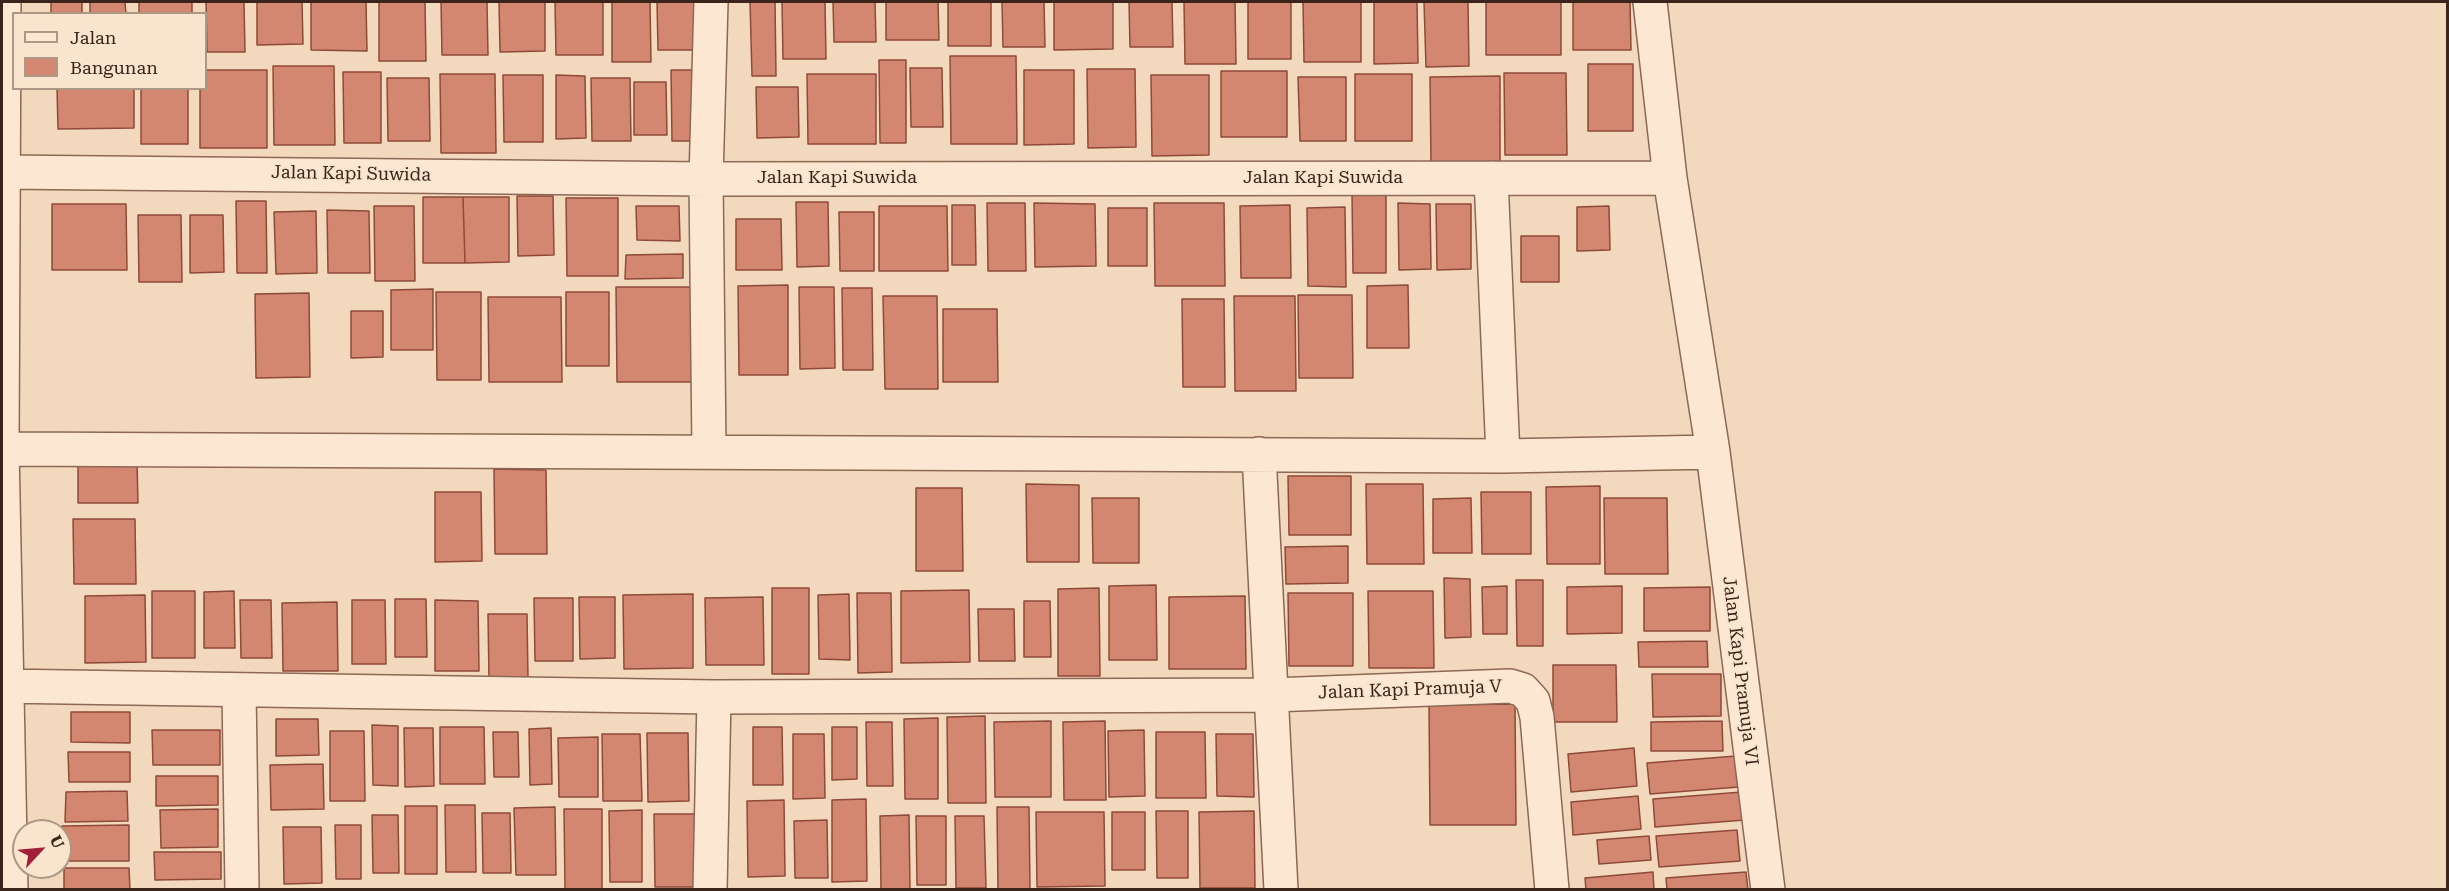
<!DOCTYPE html>
<html>
<head>
<meta charset="utf-8">
<style>
	body { margin:0 }
	#map { position:relative; width:2449px; height:891px; overflow:hidden; background:#f2d9be; font-family:"Roboto Serif",serif }
	canvas { display:block }
	.frame { position:absolute; inset:0; border:3px solid #3a241b; pointer-events:none }
	.legend { position:absolute; left:12px; top:12px; width:195px; height:78px; box-sizing:border-box; background:#f9e5ce; border:2px solid #ad9886; margin:0; padding:8px 10px; list-style:none; font-size:18px; color:#3a241b }
	.legend li { display:flex; align-items:center; gap:12px; height:30px }
	.legend b { width:30px; border:2px solid #ad9886 }
	.north { position:absolute; left:12px; top:819px; width:60px; height:60px; box-sizing:border-box; background:#f9e5ce; border:2px solid #ad9886; border-radius:50%; rotate:64deg; font-size:16px; font-weight:700; line-height:24px; text-align:center; color:#3a241b }
	.north::after { content:''; display:block; margin:auto; width:21px; height:27px; background:#a11f38; clip-path:polygon(50% 0,100% 100%,50% 72%,0 100%) }
</style>
</head>
<body>
<div id="map">
<canvas width="2449" height="891"></canvas>
<div class="frame"></div>
<ul class="legend">
<li><b style="height:8px;background:#fce8d2"></b>Jalan</li>
<li><b style="height:16px;background:#d48770"></b>Bangunan</li>
</ul>
<div class="north">U</div>
</div>
<script>
const ctx = document.querySelector('canvas').getContext('2d');
ctx.lineJoin = 'round';
function fill(path, color) { ctx.fillStyle = color; ctx.fill(path, 'evenodd'); }
const toPath = rows => new Path2D(rows.map(r => 'M' + r).join(''));
function trace(path, color, width, dash) { ctx.strokeStyle = color; ctx.lineWidth = width; ctx.lineCap = dash ? 'butt' : 'round'; ctx.setLineDash(dash || []); ctx.stroke(path); }
function drawText(font, color, halo, rows, align = 'center') {
  ctx.font = font + ' "Roboto Serif",serif'; ctx.lineWidth = 4.5; ctx.setLineDash([]); ctx.textBaseline = 'middle'; ctx.strokeStyle = halo; ctx.fillStyle = color; for (const [text, x, y, turn = 0] of rows) {
    ctx.save(); ctx.translate(x, y); ctx.rotate((+turn || 0) * Math.PI / 180); ctx.textAlign = isNaN(turn) ? turn : align; if (halo) ctx.strokeText(text, 0, 0); ctx.fillText(text, 0, 0); ctx.restore();
  }
}
const building = toPath([
	[51,2,82,2,82,14,51,14,51,2],
	[90,2,125,2,126,14,90,14,90,2],
	[139,2,192,2,192,14,139,14,139,2],
	[206,2,244,2,245,52,207,52,206,2],
	[257,2,302,2,303,44,257,45,257,2],
	[311,2,366,2,367,51,311,50,311,2],
	[379,2,425,2,426,61,379,61,379,2],
	[441,2,487,2,488,55,442,55,441,2],
	[499,2,545,2,545,51,500,52,499,2],
	[555,2,603,2,603,55,556,55,555,2],
	[612,2,650,2,651,62,612,62,612,2],
	[657,2,702,2,703,50,658,50,657,2],
	[750,2,775,2,776,76,752,76,750,2],
	[782,2,825,2,826,59,783,59,782,2],
	[833,2,875,2,876,42,834,42,833,2],
	[886,2,938,2,939,40,886,40,886,2],
	[948,2,991,2,991,46,948,46,948,2],
	[1002,2,1044,2,1045,47,1003,47,1002,2],
	[1054,2,1113,2,1113,49,1054,50,1054,2],
	[1129,2,1172,2,1173,47,1130,47,1129,2],
	[1184,2,1235,2,1236,64,1185,64,1184,2],
	[1248,2,1291,2,1291,59,1248,59,1248,2],
	[1303,2,1361,2,1361,62,1304,62,1303,2],
	[1374,2,1417,2,1418,63,1374,64,1374,2],
	[1424,2,1468,2,1469,66,1426,67,1424,2],
	[1486,2,1561,2,1561,55,1486,55,1486,2],
	[1573,2,1630,2,1631,50,1573,50,1573,2],
	[950,56,1016,56,1017,144,951,144,950,56],
	[879,60,906,60,906,143,880,143,879,60],
	[1588,64,1633,64,1633,131,1588,131,1588,64],
	[273,66,334,66,335,145,274,145,273,66],
	[910,68,942,68,943,127,911,127,910,68],
	[1087,69,1135,69,1136,147,1088,148,1087,69],
	[206,70,267,70,267,148,200,148,200,88,206,88,206,70],
	[671,70,697,70,698,141,672,141,671,70],
	[1024,70,1074,70,1074,144,1024,145,1024,70],
	[1221,71,1287,71,1287,137,1221,137,1221,71],
	[343,72,381,72,381,143,344,143,343,72],
	[1504,73,1566,73,1567,155,1505,155,1504,73],
	[440,74,495,74,496,153,441,153,440,74],
	[807,74,876,74,876,144,808,144,807,74],
	[1355,74,1412,74,1412,141,1355,141,1355,74],
	[503,75,543,75,543,142,504,142,503,75],
	[556,75,585,76,586,138,556,139,556,75],
	[1151,75,1209,75,1209,155,1152,156,1151,75],
	[1500,76,1500,163,1431,164,1430,77,1500,76],
	[1298,77,1346,77,1346,141,1300,141,1298,77],
	[387,78,429,78,430,141,388,141,387,78],
	[591,78,630,78,631,141,592,141,591,78],
	[634,82,666,82,667,135,634,135,634,82],
	[756,87,798,87,799,137,757,138,756,87],
	[57,88,134,88,134,128,58,129,57,88],
	[141,88,188,88,188,144,141,144,141,88],
	[1352,193,1386,193,1386,273,1353,273,1352,193],
	[517,196,553,196,554,255,518,256,517,196],
	[423,197,463,197,465,263,423,263,423,197],
	[463,197,509,197,509,262,465,263,463,197],
	[566,198,618,198,618,276,567,276,566,198],
	[236,201,266,201,267,273,237,273,236,201],
	[796,202,828,202,829,266,797,267,796,202],
	[987,203,1025,203,1026,271,988,271,987,203],
	[1034,203,1095,204,1096,266,1035,267,1034,203],
	[1154,203,1224,203,1225,286,1155,286,1154,203],
	[1398,203,1430,204,1431,269,1399,270,1398,203],
	[52,204,126,204,127,270,52,270,52,204],
	[1436,204,1471,204,1471,269,1437,270,1436,204],
	[952,205,975,205,976,265,952,265,952,205],
	[1290,205,1291,278,1241,278,1240,206,1290,205],
	[374,206,414,206,415,281,375,281,374,206],
	[636,206,679,206,680,241,637,240,636,206],
	[879,206,947,206,948,271,879,271,879,206],
	[1609,206,1610,250,1577,251,1577,207,1609,206],
	[1345,207,1346,287,1308,286,1307,208,1345,207],
	[1108,208,1147,208,1147,266,1108,266,1108,208],
	[327,210,369,211,370,273,328,273,327,210],
	[316,211,317,273,276,274,274,212,316,211],
	[839,212,874,212,874,271,840,271,839,212],
	[138,215,181,215,182,282,139,282,138,215],
	[190,215,223,215,224,272,190,273,190,215],
	[736,219,781,219,782,270,736,270,736,219],
	[1521,236,1559,236,1559,282,1521,282,1521,236],
	[683,254,683,278,625,279,626,255,683,254],
	[788,285,788,375,739,375,738,286,788,285],
	[1408,285,1409,348,1367,348,1367,286,1408,285],
	[616,287,694,287,695,382,617,382,616,287],
	[799,287,834,287,835,368,800,369,799,287],
	[842,288,872,288,873,370,843,370,842,288],
	[433,289,433,350,391,350,391,290,433,289],
	[436,292,481,292,481,380,437,380,436,292],
	[566,292,609,292,609,366,566,366,566,292],
	[309,293,310,377,256,378,255,294,309,293],
	[1298,295,1352,295,1353,378,1299,378,1298,295],
	[883,296,937,296,938,389,885,389,883,296],
	[1234,296,1295,296,1296,391,1235,391,1234,296],
	[488,297,561,297,562,382,489,382,488,297],
	[1182,299,1224,299,1225,387,1183,387,1182,299],
	[943,309,997,309,998,382,943,382,943,309],
	[351,311,383,311,383,357,351,358,351,311],
	[78,462,137,462,138,503,78,503,78,462],
	[494,469,546,470,547,554,495,554,494,469],
	[1288,476,1351,476,1351,535,1289,535,1288,476],
	[1026,484,1079,485,1079,562,1027,562,1026,484],
	[1366,484,1423,484,1424,564,1367,564,1366,484],
	[1600,486,1600,564,1547,564,1546,487,1600,486],
	[916,488,962,488,963,571,916,571,916,488],
	[435,492,481,492,482,561,435,562,435,492],
	[1481,492,1531,492,1531,554,1482,554,1481,492],
	[1092,498,1139,498,1139,563,1093,563,1092,498],
	[1471,498,1472,553,1433,553,1433,499,1471,498],
	[1604,498,1667,498,1668,574,1605,574,1604,498],
	[73,519,135,519,136,584,74,584,73,519],
	[1348,546,1348,583,1286,584,1285,547,1348,546],
	[1444,578,1470,579,1471,637,1445,638,1444,578],
	[1516,580,1543,580,1543,646,1517,646,1516,580],
	[1156,585,1157,660,1109,660,1109,586,1156,585],
	[1507,586,1507,634,1483,634,1482,587,1507,586],
	[1622,586,1622,633,1567,634,1567,587,1622,586],
	[1710,587,1710,631,1644,631,1644,588,1710,587],
	[772,588,809,588,809,674,772,674,772,588],
	[1099,588,1100,676,1058,676,1058,589,1099,588],
	[969,590,970,662,901,663,901,591,969,590],
	[152,591,195,591,195,658,152,658,152,591],
	[234,591,235,648,204,648,204,592,234,591],
	[1368,591,1433,591,1434,668,1369,668,1368,591],
	[857,593,891,593,892,672,858,673,857,593],
	[1288,593,1353,593,1353,666,1289,666,1288,593],
	[693,594,693,668,624,669,623,595,693,594],
	[849,594,850,660,819,659,818,595,849,594],
	[145,595,146,662,85,663,85,596,145,595],
	[1245,596,1246,669,1169,669,1169,597,1245,596],
	[579,597,615,597,615,658,580,659,579,597],
	[763,597,764,665,706,665,705,598,763,597],
	[534,598,573,598,573,661,535,661,534,598],
	[395,599,426,599,427,657,395,657,395,599],
	[240,600,271,600,272,658,241,658,240,600],
	[352,600,385,600,386,664,352,664,352,600],
	[435,600,478,601,479,671,435,671,435,600],
	[1024,601,1050,601,1051,657,1024,657,1024,601],
	[337,602,338,671,283,671,282,603,337,602],
	[978,609,1014,609,1015,661,979,661,978,609],
	[488,614,527,614,528,678,489,679,488,614],
	[1707,641,1708,667,1639,667,1638,642,1707,641],
	[1553,665,1616,665,1617,722,1553,722,1553,665],
	[1652,674,1721,674,1721,716,1653,717,1652,674],
	[1515,704,1516,825,1430,825,1429,705,1515,704],
	[71,712,130,712,130,743,71,742,71,712],
	[985,716,986,803,948,803,947,717,985,716],
	[938,718,938,799,905,799,904,719,938,718],
	[276,719,318,719,319,755,276,756,276,719],
	[1051,721,1051,797,995,797,994,722,1051,721],
	[1105,721,1106,800,1064,800,1063,722,1105,721],
	[1722,721,1723,751,1651,751,1651,722,1722,721],
	[866,722,892,722,893,786,867,786,866,722],
	[372,725,398,726,398,786,373,785,372,725],
	[440,727,484,727,485,784,440,784,440,727],
	[753,727,782,727,783,785,753,785,753,727],
	[832,727,857,727,857,779,832,780,832,727],
	[404,728,433,728,434,786,405,787,404,728],
	[551,728,552,784,530,785,529,729,551,728],
	[152,730,220,730,220,765,153,765,152,730],
	[1144,730,1145,796,1109,797,1108,731,1144,730],
	[330,731,364,731,365,801,330,801,330,731],
	[493,732,518,732,519,777,494,777,493,732],
	[1156,732,1205,732,1206,798,1156,798,1156,732],
	[647,733,688,733,689,801,648,802,647,733],
	[602,734,640,734,642,801,603,801,602,734],
	[793,734,824,734,825,798,793,799,793,734],
	[1216,734,1253,734,1254,797,1217,796,1216,734],
	[598,737,598,797,559,797,558,738,598,737],
	[1634,748,1637,786,1571,792,1568,754,1634,748],
	[68,752,130,752,130,782,69,782,68,752],
	[1736,756,1739,787,1650,794,1647,763,1736,756],
	[323,764,324,809,271,810,270,765,323,764],
	[156,776,218,776,218,805,156,806,156,776],
	[127,791,128,821,65,822,66,792,127,791],
	[1742,792,1745,820,1655,827,1653,799,1742,792],
	[1638,796,1641,829,1573,835,1571,802,1638,796],
	[866,799,867,881,832,882,832,800,866,799],
	[784,800,785,876,748,877,747,801,784,800],
	[445,805,475,805,476,872,446,872,445,805],
	[405,806,437,806,437,874,405,874,405,806],
	[555,807,556,875,516,875,514,808,555,807],
	[997,807,1029,807,1030,890,998,890,997,807],
	[218,809,218,847,161,848,160,810,218,809],
	[564,809,602,809,602,889,565,889,564,809],
	[642,810,642,882,610,882,609,811,642,810],
	[1156,811,1188,811,1188,878,1157,878,1156,811],
	[1254,811,1255,888,1200,888,1199,812,1254,811],
	[1036,812,1104,812,1105,886,1037,887,1036,812],
	[1112,812,1145,812,1145,870,1112,870,1112,812],
	[482,813,510,813,511,873,483,873,482,813],
	[654,814,698,814,699,887,655,887,654,814],
	[372,815,398,815,399,873,373,873,372,815],
	[909,815,910,890,881,890,880,816,909,815],
	[916,816,946,816,946,885,917,885,916,816],
	[955,816,984,816,986,888,956,888,955,816],
	[827,820,828,878,795,878,794,821,827,820],
	[129,825,129,861,62,861,62,826,129,825],
	[335,825,361,825,361,879,336,879,335,825],
	[283,827,321,827,322,883,284,884,283,827],
	[1737,830,1740,861,1659,867,1656,836,1737,830],
	[1649,836,1651,860,1599,864,1597,840,1649,836],
	[154,852,221,852,221,879,155,880,154,852],
	[64,868,129,868,130,890,64,890,64,868],
	[1653,872,1654,890,1586,890,1585,878,1653,872],
	[1746,872,1748,890,1667,890,1666,878,1746,872]
]);
fill(building, '#d48770');
trace(building, '#8e4a38', 1.5);
const street = toPath([
	[4,2,2,449,11,890],
	[1650,2,1670,178,1713,452,1768,890],
	[2,172,706,179,1670,178],
	[1491,178,1503,456],
	[2,449,1503,456,1713,452],
	[709,451,706,179,711,2],
	[1259,454,1281,890],
	[2,686,714,697,1272,695,1510,686,1523,690,1533,701,1537,717,1552,890],
	[239,690,242,890],
	[710,890,714,697]
]);
trace(street, '#8c6855', 36);
trace(street, '#fce8d2', 33);
drawText('18px', '#3a241b', '#f9e5ce', [
	["Jalan Kapi Suwida",351,174,1],
	["Jalan Kapi Suwida",837,178],
	["Jalan Kapi Suwida",1323,178],
	["Jalan Kapi Pramuja VI",1740,671,83],
	["Jalan Kapi Pramuja V",1410,690,-2]
]);
</script>
</body>
</html>
